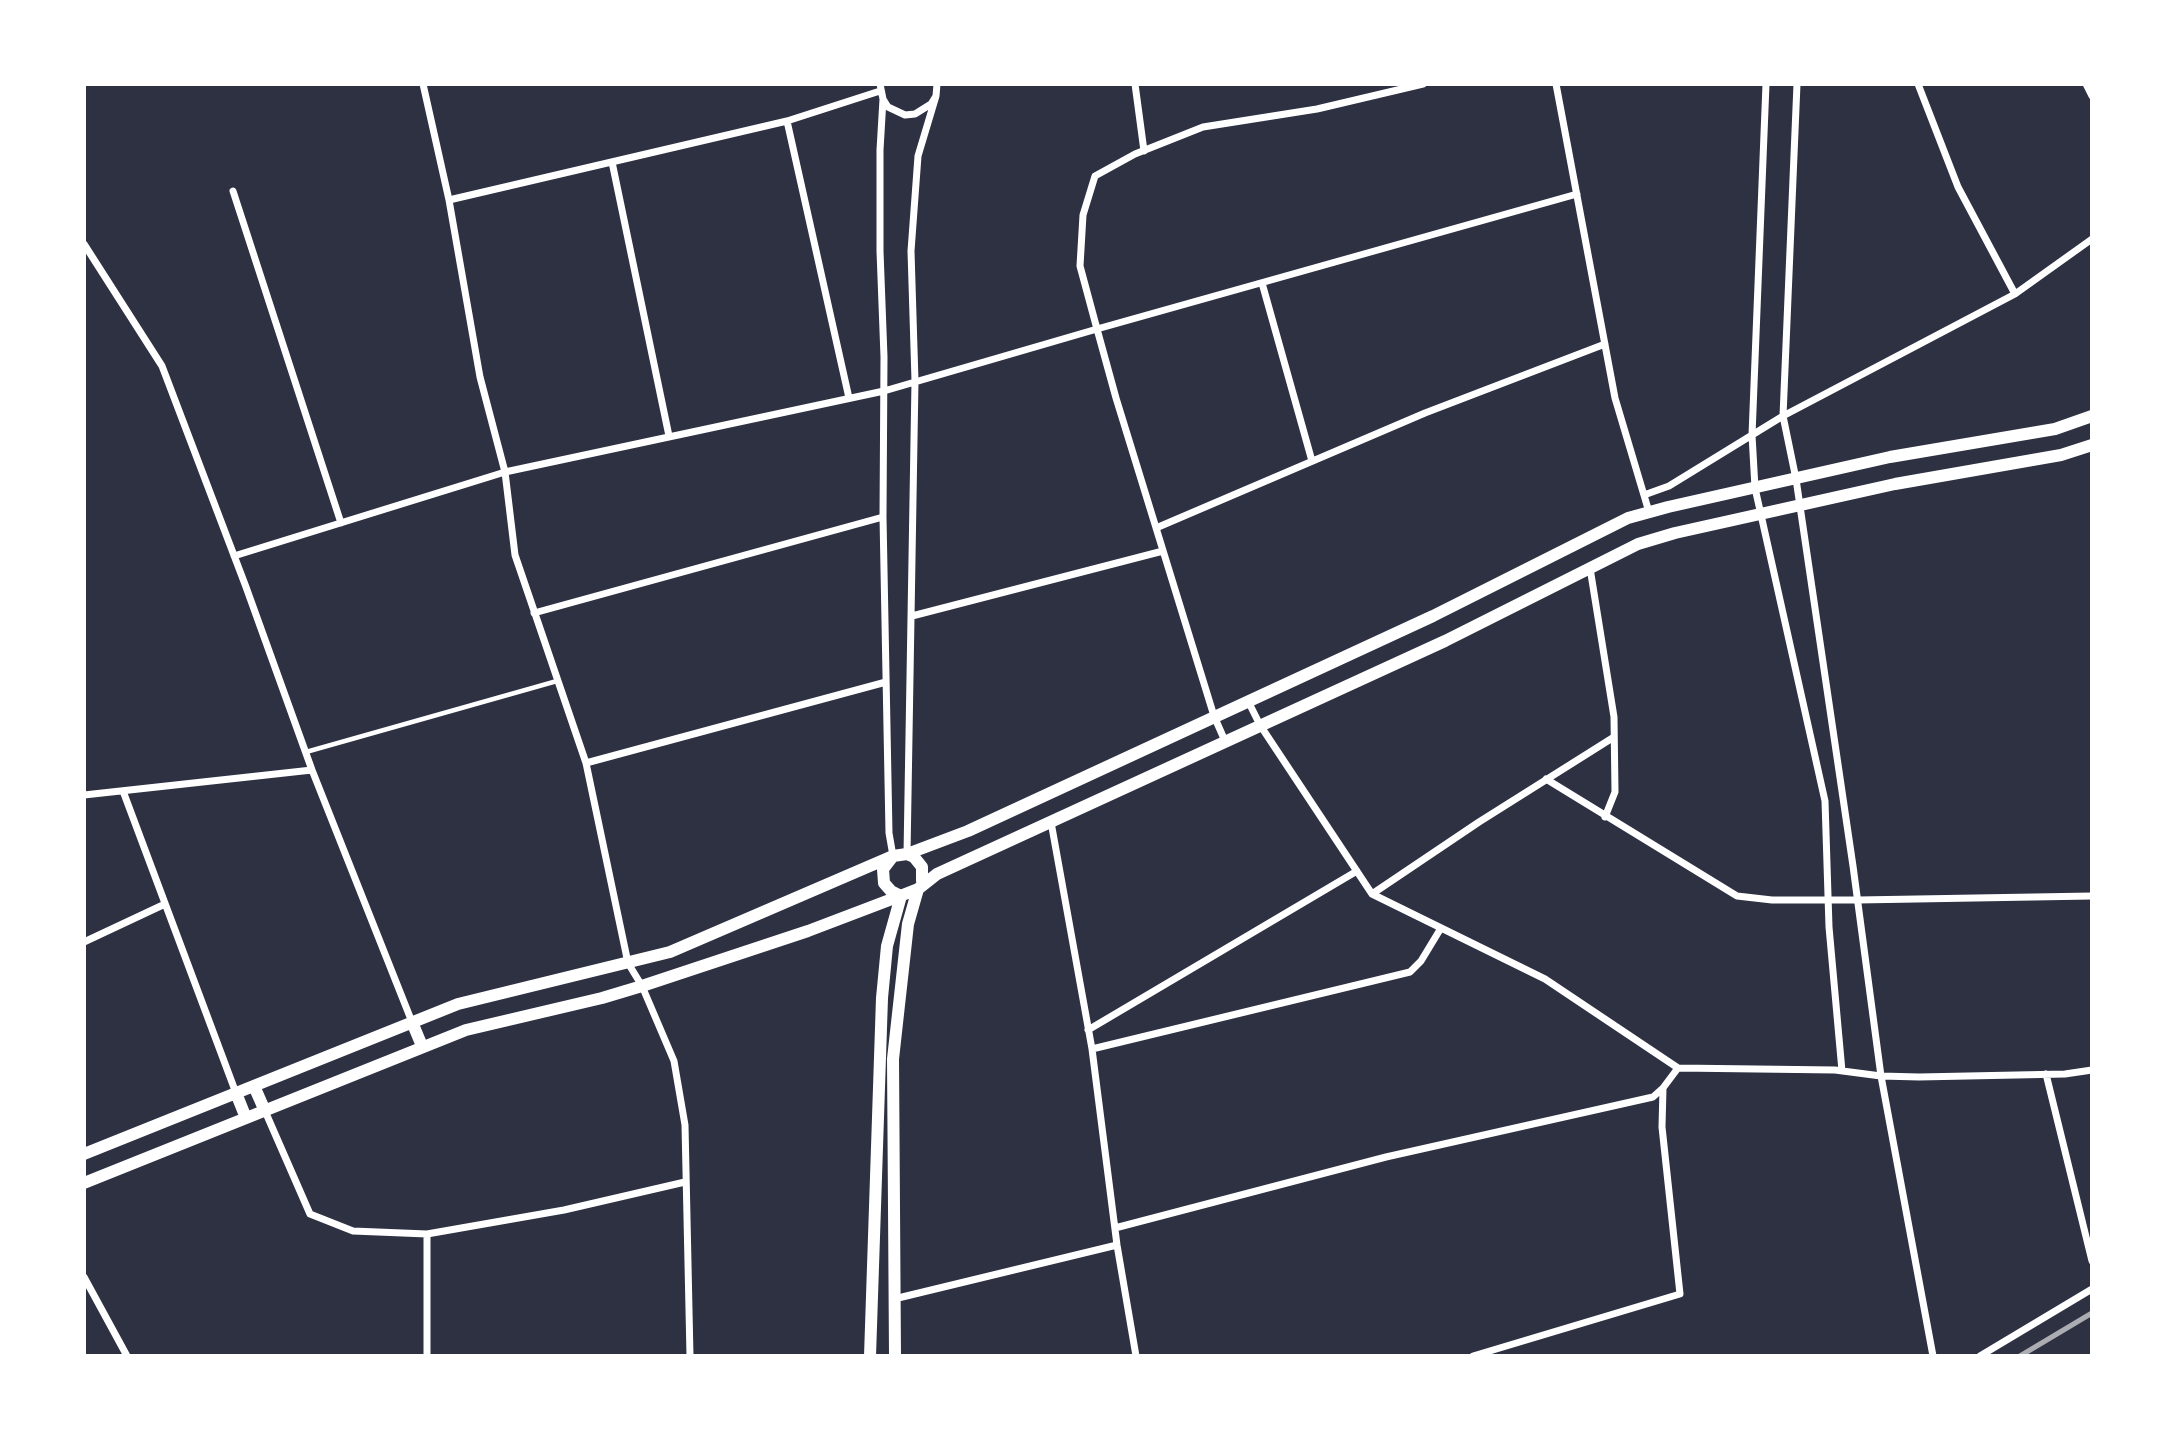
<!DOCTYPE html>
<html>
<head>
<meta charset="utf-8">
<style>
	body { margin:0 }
	#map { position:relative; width:2176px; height:1440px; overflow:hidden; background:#2d3142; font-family:"Titillium Web",sans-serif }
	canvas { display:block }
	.frame { position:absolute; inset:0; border:86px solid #fff; pointer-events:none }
</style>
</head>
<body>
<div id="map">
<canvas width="2176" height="1440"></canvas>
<div class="frame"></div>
</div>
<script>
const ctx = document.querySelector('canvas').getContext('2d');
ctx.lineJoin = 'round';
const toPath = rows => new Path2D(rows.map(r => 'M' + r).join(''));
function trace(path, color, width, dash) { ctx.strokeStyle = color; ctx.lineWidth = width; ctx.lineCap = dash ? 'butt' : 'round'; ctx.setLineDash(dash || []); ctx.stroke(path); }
trace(toPath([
	[306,752,557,681]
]), '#fff', 4.5);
trace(toPath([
	[423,84,449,200,480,377,505,472,515,555,586,763,628,963,642,986,674,1061,685,1125,690,1356],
	[880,84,883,99,888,107,905,115,915,114,931,104,936,96,937,84],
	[1135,84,1144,151],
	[1556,84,1615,398,1649,512],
	[1766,84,1752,435,1755,488,1825,801,1829,927,1842,1071],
	[1797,84,1783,416,1796,479,1853,866,1881,1076,1933,1356],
	[1918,84,1958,187,2015,294],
	[2086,84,2092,96],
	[883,99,880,150,880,251,884,357,883,517,889,833,893,856],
	[787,121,849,398],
	[612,162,669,436],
	[233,191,341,523],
	[449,200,787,121,880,91],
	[84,244,162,366,246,587,312,770,412,1022],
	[1262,283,1312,461],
	[1644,495,1669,486,1783,416,2015,294,2092,239],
	[1156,528,1425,413,1605,344],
	[234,556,505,472,884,391,1097,329,1577,194],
	[1590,568,1614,717,1615,792,1605,817],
	[534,613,883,517],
	[912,616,1163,551],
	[1248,701,1260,725,1372,894,1545,979,1678,1068,1835,1070,1881,1076,1919,1077,2065,1074,2092,1070],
	[1225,741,1214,716,1116,398,1097,329,1080,266,1083,215,1095,176,1135,154,1203,127,1317,109,1423,84],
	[586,763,886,682],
	[1546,779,1737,896,1772,900,1858,900,2092,896],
	[123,791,236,1093],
	[84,795,312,770],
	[1051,822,1092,1049,1117,1245,1136,1356],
	[907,854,915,381,911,251,918,156,936,96],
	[1372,894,1479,822,1614,737],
	[84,942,165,904],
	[1088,1030,1357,871],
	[1092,1049,1410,972,1421,961,1441,928],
	[2046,1074,2092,1261],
	[265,1111,310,1214,353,1231,427,1234,564,1210,685,1182],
	[1115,1228,1386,1157,1653,1097,1663,1088],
	[427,1234,427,1356],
	[84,1277,127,1356],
	[894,1299,1117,1245],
	[1473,1356,1680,1294,1662,1127,1663,1088,1678,1068],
	[1980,1356,2092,1289]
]), '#fff', 7);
trace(toPath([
	[907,854,968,831,1433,616,1628,518,1668,507,1890,457,2055,429,2092,416],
	[412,1022,422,1046],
	[254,1086,265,1111],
	[236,1093,246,1118],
	[84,1154,458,1004,670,952,893,856],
	[84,1183,466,1030,602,998,642,986,808,931,900,896,918,889,937,874,1445,641,1638,544,1675,533,1895,484,2061,455,2092,445],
	[870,1356,882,998,887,946,901,896,891,891,884,883,883,869,893,856,907,854,914,857,922,867,922,881],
	[895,1356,893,1059,908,924,918,889]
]), '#fff', 12);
trace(toPath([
	[2020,1356,2092,1313]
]), '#abadb3', 5);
</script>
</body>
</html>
